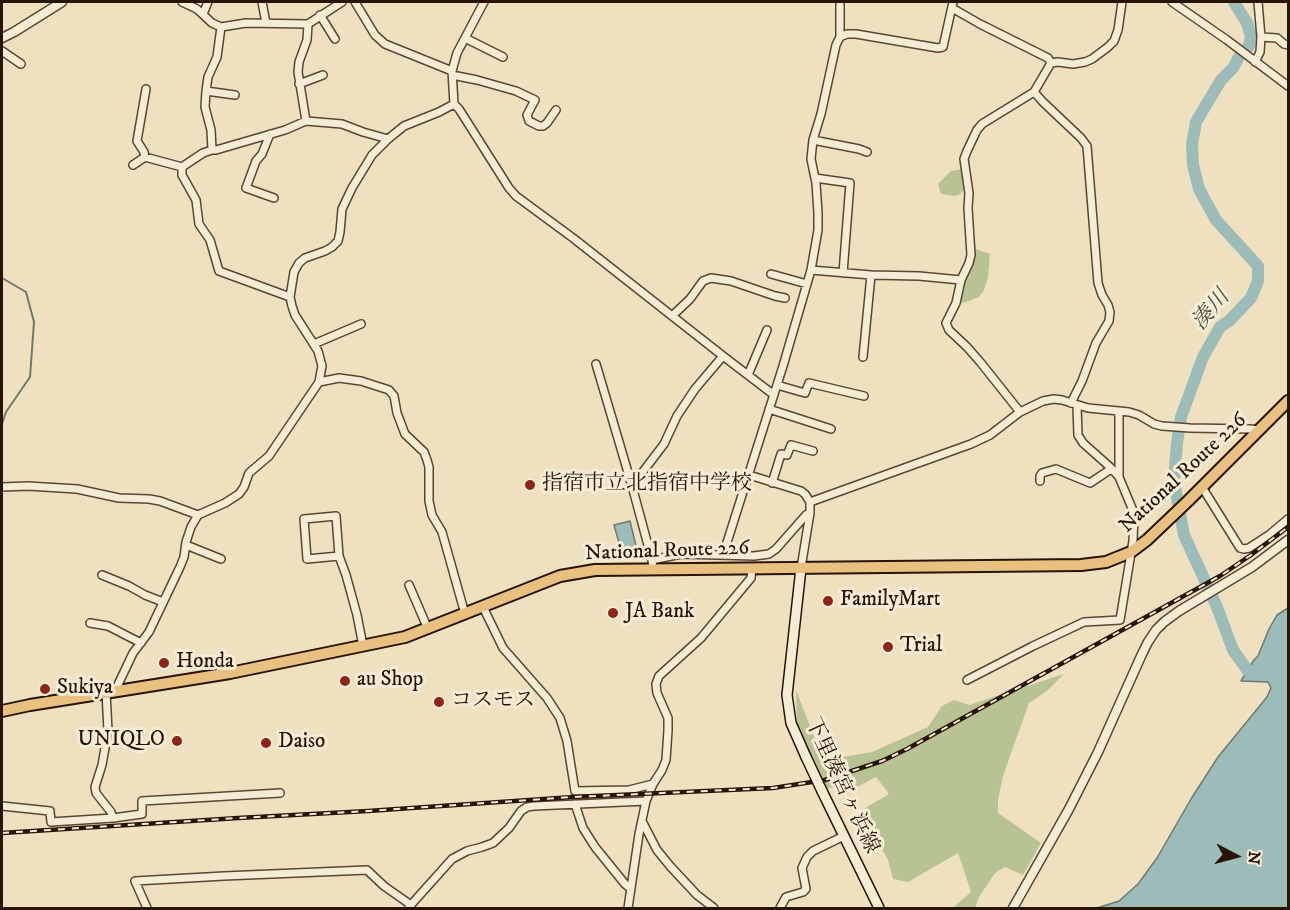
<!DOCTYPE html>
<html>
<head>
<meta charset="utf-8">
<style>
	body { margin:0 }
	#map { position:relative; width:1290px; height:910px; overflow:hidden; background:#efe1c0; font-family:"IM FELL DW Pica",serif }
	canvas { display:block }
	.frame { position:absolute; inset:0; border:3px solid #281400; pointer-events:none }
	.north { position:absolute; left:1206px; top:826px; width:60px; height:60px; -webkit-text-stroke:4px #f5ecd6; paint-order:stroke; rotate:96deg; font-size:16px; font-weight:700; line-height:24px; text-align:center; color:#281400 }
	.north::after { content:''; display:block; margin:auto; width:21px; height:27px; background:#281400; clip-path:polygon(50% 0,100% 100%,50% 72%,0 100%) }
</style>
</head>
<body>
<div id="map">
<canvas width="1290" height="910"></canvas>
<div class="frame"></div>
<div class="north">N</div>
</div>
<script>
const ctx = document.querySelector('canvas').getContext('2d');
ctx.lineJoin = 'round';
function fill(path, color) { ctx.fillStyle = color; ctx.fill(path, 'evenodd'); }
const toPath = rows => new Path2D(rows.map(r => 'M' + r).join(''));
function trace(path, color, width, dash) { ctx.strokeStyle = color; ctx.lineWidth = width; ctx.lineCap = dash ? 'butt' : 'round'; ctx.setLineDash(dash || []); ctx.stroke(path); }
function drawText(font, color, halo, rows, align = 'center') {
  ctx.font = font + ' "IM FELL DW Pica","Noto Serif JP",serif'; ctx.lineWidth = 6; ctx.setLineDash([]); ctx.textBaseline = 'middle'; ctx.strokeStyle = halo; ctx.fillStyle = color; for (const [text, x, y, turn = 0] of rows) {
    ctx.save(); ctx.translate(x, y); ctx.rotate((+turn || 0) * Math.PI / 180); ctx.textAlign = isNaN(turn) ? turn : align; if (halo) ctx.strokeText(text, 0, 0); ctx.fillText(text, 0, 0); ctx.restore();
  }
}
fill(toPath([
	[963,169,966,187,960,194,955,196,941,194,938,184,951,171],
	[973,248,990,254,988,278,984,290,979,297,963,303,958,301],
	[1064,674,1047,691,1029,703,1003,776,998,800,998,813,1041,843,1023,875,1005,867,995,873,979,897,975,908,954,908,955,906,971,892,958,853,908,882,893,879,888,860,872,831,865,808,889,794,876,777,857,787,820,788,797,723,796,690,813,734,826,760,872,752,928,727,942,706,954,700,969,705]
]), '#b7c393');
const water = toPath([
	[630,521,636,546,621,550,614,525,630,521],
	[1288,608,1288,908,1097,908,1119,901,1138,884,1157,858,1191,799,1218,757,1267,697,1271,688,1268,682,1241,681,1254,660,1258,656,1269,629,1277,615,1288,608]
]);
fill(water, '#9cbcba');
trace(water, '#6e7970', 1.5);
trace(toPath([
	[2,278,26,292,34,322,30,377,6,412,2,424]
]), '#6e7970', 2);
trace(toPath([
	[1234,2,1247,23,1251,36,1249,46,1239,57,1233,68,1221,80,1196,122,1192,144,1193,165,1199,189,1216,220,1258,266,1258,281,1251,298,1229,321,1220,327,1203,357,1181,417,1177,443,1174,481,1184,535,1217,607,1233,650,1248,671]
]), '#9cbcba', 12);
const minor = toPath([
	[182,2,197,9,212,23,221,27,246,23,308,24,342,2],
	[262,2,266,23],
	[355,2,375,35,385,44,452,71],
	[484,2,457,53,452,71,454,104,459,109,509,188,516,196,573,238,723,356,774,395],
	[1172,2,1227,40,1288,86],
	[952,8,980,24,1048,58,1051,63,1034,92,1043,102,1081,138,1087,146,1098,283,1102,295,1108,305,1110,312,1109,321,1096,343,1082,381,1071,403],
	[203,14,208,2],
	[320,15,335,39],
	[840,37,847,34,856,34,938,48,943,47,953,2],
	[1261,37,1277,38,1284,44,1288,45],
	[465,38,503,57],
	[2,51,21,64],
	[1255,62,1260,52,1261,37,1258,2],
	[1051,63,1058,62,1073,64,1085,62,1092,59,1108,47,1114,41,1118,30,1122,2],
	[453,76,457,76,477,80,516,91,535,100,527,115,529,121,539,126,543,126,547,123,556,110],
	[299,84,323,75],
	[206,91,235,95],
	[306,121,298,72,299,62,307,40,308,24],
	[270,134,262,154,256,161,246,188,274,198],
	[813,140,859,149,867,152],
	[212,150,216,150,285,130,306,121,342,124,363,132,388,139],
	[145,157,144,152,137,141,146,89],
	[133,165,145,157,182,167,203,153,212,150,211,130,205,107,206,91,208,77,217,57,221,27],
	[182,167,182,175,196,200,199,224,210,240,219,271,290,297],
	[815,178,850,183,843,273],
	[811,270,871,275,919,276,961,280],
	[771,274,807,284],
	[672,316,690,299,703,281,711,278,731,281,775,296,785,298],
	[314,344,361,324],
	[863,357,871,275],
	[596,364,632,486,652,560,653,569],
	[748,375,767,330],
	[319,382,339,378,361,381,389,390,394,396,397,413,405,434,424,452,427,460,429,467,429,501,432,515,442,532,465,614],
	[777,385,805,393,809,383,864,396],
	[769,409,831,429],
	[1020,412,981,363,967,347,949,330,946,323,956,303,961,280,969,263,971,255,968,208,969,193,964,159,967,151,977,130,982,124,1034,92],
	[749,475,801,491,805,494,810,502,810,513,801,568],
	[1119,477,1119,411],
	[1040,481,1040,476,1042,473,1056,469,1090,483,1111,469],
	[772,483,781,454,787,455,791,445,813,451],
	[632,486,664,444,677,416,695,389,723,356],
	[2,487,28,486,77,489,119,498,149,499,160,501,198,515],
	[1202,487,1240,548,1244,549,1249,548,1269,535,1288,519],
	[810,502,971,444,990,435,1020,412,1043,401,1054,399,1062,400,1088,408,1129,412,1139,415,1154,424,1162,426,1190,428,1250,429,1259,430],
	[186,545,221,559],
	[723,555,783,366,811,270,818,230,818,213,816,183,811,159,813,140,821,114,836,45,840,37,840,2],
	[339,556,307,559,304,519,336,516,339,556,346,575,357,615,363,646],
	[652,560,681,554,754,556,769,554,776,549,806,515,810,513],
	[102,575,129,586,145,595,163,602],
	[409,585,428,629],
	[483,607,503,648,547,698,560,718,567,741,575,791,629,790,653,784],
	[90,623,108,626,141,643],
	[967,680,1033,646,1084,622,1120,620,1133,541,1134,513,1119,477,1110,467,1083,443,1078,435,1077,406],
	[115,691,133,653,149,632,180,567,184,557,186,542,191,527,198,515,225,503,239,494,244,487,249,473,269,456,319,382,322,366,318,351,295,315,292,306,290,297,294,272,299,263,305,258,325,251,332,247,338,241,340,232,342,209,352,188,372,155,388,139,404,126,439,112,454,104],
	[106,692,108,731,102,765,95,787,96,793,111,812,113,818,142,814,142,801,280,793],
	[575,804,583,828,595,847,625,884,630,888],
	[2,806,50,811,51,822,113,818],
	[642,821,657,850,670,866,697,895,714,908],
	[409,907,452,859,467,851,482,847,493,843,509,828,521,811,527,807,534,806,646,801],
	[147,908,135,881,224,876,367,870,384,886,411,905],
	[628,908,639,834,646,801,653,784,662,770,666,760,668,730,668,718,657,693,656,684,659,676,701,638,751,578,752,569],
	[780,908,786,897,803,892,806,889,802,868,807,857,813,851,844,836]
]);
const tertiary = toPath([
	[2,38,14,32,62,2],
	[1013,908,1069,809,1098,752,1142,654,1148,642,1156,630,1164,622,1179,611,1252,567,1288,540]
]);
const secondary = toPath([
	[801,568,787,695,791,723,806,757],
	[822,791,879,908]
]);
const trunk = toPath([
	[2,711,30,705,230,673,405,637,560,576,595,570,1081,565,1106,562,1131,552,1147,540,1188,501,1288,401]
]);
trace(minor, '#5a4730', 10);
trace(tertiary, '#5a4730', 11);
trace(secondary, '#281400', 12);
trace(trunk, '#281400', 14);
trace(minor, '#f5ecd6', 7);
trace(tertiary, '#f5ecd6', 8);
trace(secondary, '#f5ecd6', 9);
trace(trunk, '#e8c080', 10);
const rail = toPath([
	[2,833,238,818,368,811,573,797,773,788,825,780,882,761,907,749,1220,576,1251,555,1288,527]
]);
trace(rail, '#281400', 4.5);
trace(rail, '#f5ecd6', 2, [7]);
const secondaryBridge = toPath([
	[806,757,822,791]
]);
trace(secondaryBridge, '#281400', 12, []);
trace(secondaryBridge, '#f5ecd6', 9);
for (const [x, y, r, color] of [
	[530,485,6,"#8f2418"],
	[828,601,6,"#8f2418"],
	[613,613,6,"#8f2418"],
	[888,647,6,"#8f2418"],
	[164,663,6,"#8f2418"],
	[345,681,6,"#8f2418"],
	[45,689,6,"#8f2418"],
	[439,702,6,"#8f2418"],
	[177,741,6,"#8f2418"],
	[266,743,6,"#8f2418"]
]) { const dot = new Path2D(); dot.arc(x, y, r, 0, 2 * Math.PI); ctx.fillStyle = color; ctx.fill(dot); trace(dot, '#f5ecd6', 2); }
drawText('21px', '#281400', '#f5ecd6', [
	["National Route 226",1184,474,-43],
	["National Route 226",667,552,-2],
	["下里湊宮ヶ浜線",841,786,65]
]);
drawText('21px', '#281400', '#f5ecd6', [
	["指宿市立北指宿中学校",542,485],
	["FamilyMart",840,601],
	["JA Bank",625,613],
	["Trial",900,647],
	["Honda",176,663],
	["au Shop",357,681],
	["Sukiya",57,689],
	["コスモス",451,702],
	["UNIQLO",165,741,"right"],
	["Daiso",278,743]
], 'left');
drawText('italic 22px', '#514f41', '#f5ecd6', [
	["湊川",1212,311,-50]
]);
</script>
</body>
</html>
